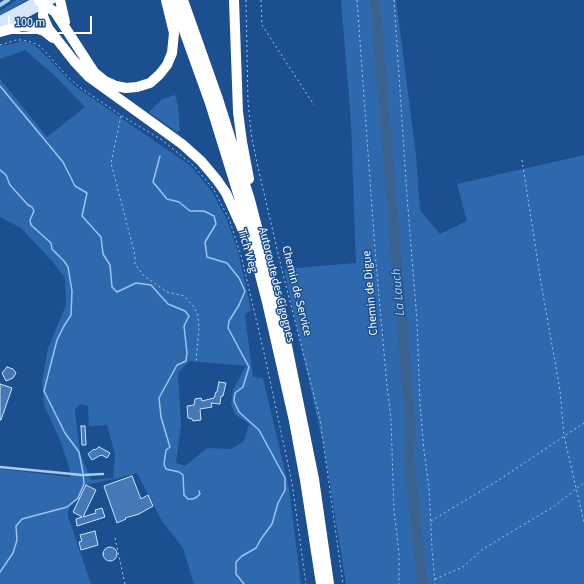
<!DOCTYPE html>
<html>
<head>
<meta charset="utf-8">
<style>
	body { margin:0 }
	#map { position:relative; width:584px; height:584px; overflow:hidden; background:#1b4f8f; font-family:"Source Sans 3",sans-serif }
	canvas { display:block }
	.scale { position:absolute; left:8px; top:16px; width:84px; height:18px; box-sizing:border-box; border:2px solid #fff; border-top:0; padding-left:5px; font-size:12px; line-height:14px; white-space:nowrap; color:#fff; -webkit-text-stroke:3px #1b4f8f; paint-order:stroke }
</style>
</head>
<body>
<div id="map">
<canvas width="584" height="584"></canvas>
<div class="scale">100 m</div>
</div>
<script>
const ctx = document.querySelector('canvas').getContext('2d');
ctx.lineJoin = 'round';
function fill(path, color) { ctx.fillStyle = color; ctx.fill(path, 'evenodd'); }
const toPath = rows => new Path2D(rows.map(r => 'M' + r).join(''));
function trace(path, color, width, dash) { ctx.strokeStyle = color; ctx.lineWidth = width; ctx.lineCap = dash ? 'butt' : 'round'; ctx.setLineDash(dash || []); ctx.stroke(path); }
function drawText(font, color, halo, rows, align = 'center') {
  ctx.font = font + ' "Source Sans 3",sans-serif'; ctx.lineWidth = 3; ctx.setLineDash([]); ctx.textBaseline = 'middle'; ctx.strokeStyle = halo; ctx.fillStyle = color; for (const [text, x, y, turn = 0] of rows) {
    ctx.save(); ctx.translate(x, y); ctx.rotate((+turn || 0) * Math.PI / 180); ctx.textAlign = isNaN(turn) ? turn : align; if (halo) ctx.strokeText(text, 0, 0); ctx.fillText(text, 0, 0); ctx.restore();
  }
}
fill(toPath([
	[17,0,27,0,0,15,0,11],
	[341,0,396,0,416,155,420,210,440,234,467,221,457,184,584,155,584,584,346,584,325,453,284,269,356,263,351,123],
	[25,41,34,45,47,57,73,85,191,166,212,192,226,218,238,251,251,310,245,315,253,377,263,378,289,488,301,584,194,584,183,548,162,521,137,473,119,478,85,485,79,499,70,507,68,511,68,516,91,584,0,584,0,469,70,477,70,470,60,440,44,405,42,381,48,348,66,305,65,278,53,262,21,228,0,217,0,79,47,137,85,107,55,76,25,50,0,59,0,46],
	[189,361,246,366,233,390,231,404,235,414,249,424,244,441,231,449,207,448,185,466,176,463,181,425,178,373],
	[80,404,88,406,89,426,107,425,115,454,113,478,91,480,80,453,75,410],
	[175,95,178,105,180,130,177,132,149,112,162,99]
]), '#2e69ad');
trace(toPath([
	[0,86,63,162,75,186,87,193,82,216,101,237,103,254,110,265,112,287,117,292,136,283,151,285,168,304,185,311,189,316,184,326,187,353,186,361,177,365,159,398,161,417,169,444,170,447,166,450,164,464,166,469,179,472,183,475,184,495,188,499,193,499,197,497,200,494,199,491],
	[160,156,153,182,167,199,179,202,190,211,204,211,214,216,216,224,205,242,207,257,227,263,239,278,245,291,239,305,229,321,228,328,249,367,243,387,235,393,234,401,239,412,259,430,285,478,285,490,278,503,272,524,261,539,256,548,242,556,236,562,236,574,244,584],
	[0,170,6,175,10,185,28,205,32,207,34,211,30,220,31,225,51,243,52,249,64,261,68,267,72,291,71,315,64,326,57,340,44,391,65,433,79,452,83,473,84,484,78,498,67,507,22,519,16,526,17,540,13,553,0,572]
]), '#9cc4f0', 1.5);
trace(toPath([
	[375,0,410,422,409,458,422,584]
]), '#3c6290', 10);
const building = toPath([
	[7,367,13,369,16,373,13,378,6,381,2,373,7,367],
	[219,382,226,383,223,396,221,396,220,404,211,403,212,407,200,409,201,420,193,421,192,419,188,418,187,406,194,405,195,399,201,398,202,401,214,398,216,392,217,392,219,382],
	[0,384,12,388,1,420,0,420,0,384],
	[81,426,85,426,86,445,82,445,81,426],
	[99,447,110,453,107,458,102,455,99,456,92,460,88,454,94,449,95,450,99,447],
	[132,476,141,499,148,495,153,506,139,514,125,518,126,519,117,523,104,486,132,476],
	[86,485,96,490,83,517,96,513,95,510,102,508,105,517,77,526,76,519,82,517,73,512,86,485],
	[95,531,98,545,81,550,79,542,82,541,80,535,95,531],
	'103 554a7 7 0 1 1 14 0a7 7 0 1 1-14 0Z'
]);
fill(building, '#4478b7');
trace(building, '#cfe3fa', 1);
trace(toPath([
	[246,0,248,101,251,133,257,163,281,266,320,419,343,584],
	[261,0,262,25,314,105],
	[357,0,376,263,387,386,391,418,394,511,399,553,399,584],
	[394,0,407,196,417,321,420,405,424,451,429,487,432,549,435,584],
	[0,45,16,40,23,40,31,42,40,46,68,77,78,86,122,116,162,140,194,166,214,190,229,219,241,255,265,357,292,483,306,584],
	[121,116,111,163,135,255,135,264,144,276,167,292,184,296,194,307,198,316,199,328,196,362],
	[522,160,541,283,560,390,564,436,584,522],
	[431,521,499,480,584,423],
	[115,538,125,584],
	[435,579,463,567,483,549,553,507,584,483]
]), '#a9c9ee', 1, [2, 3]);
trace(toPath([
	[0,467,82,475,103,474]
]), '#a9c9ee', 2.5);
trace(toPath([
	[0,5,8,0]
]), '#a9c9ee', 4);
trace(toPath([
	[0,20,38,0],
	[0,28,44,4]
]), '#d6e6fa', 8);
trace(toPath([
	[44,4,52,0]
]), '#f0f6ff', 8);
trace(toPath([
	[44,0,43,16,48,28,74,61,89,77,182,144,201,161,217,180,226,193,245,235],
	[60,0,65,22],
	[173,0,210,103,244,213,267,302,294,421,305,480,321,584],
	[183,0,218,99,250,200,276,300,287,346,314,479,329,584],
	[234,0,238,112,242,142,249,179],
	[39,1,55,12,94,72,105,81,116,86,126,88,137,87,150,83,159,75,167,65,172,53,174,33,166,0],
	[0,32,22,26,32,27,44,31,53,38]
]), '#fff', 10);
drawText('12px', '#fff', '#1b4f8f', [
	["Tich Weg",247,251,74],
	["Autoroute des Cigognes",276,285,76],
	["Chemin de Service",296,291,76],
	["Chemin de Digue",371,293,-95]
]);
drawText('italic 13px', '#b5d3f5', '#1b4f8f', [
	["La Lauch",399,292,-95]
]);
</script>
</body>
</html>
